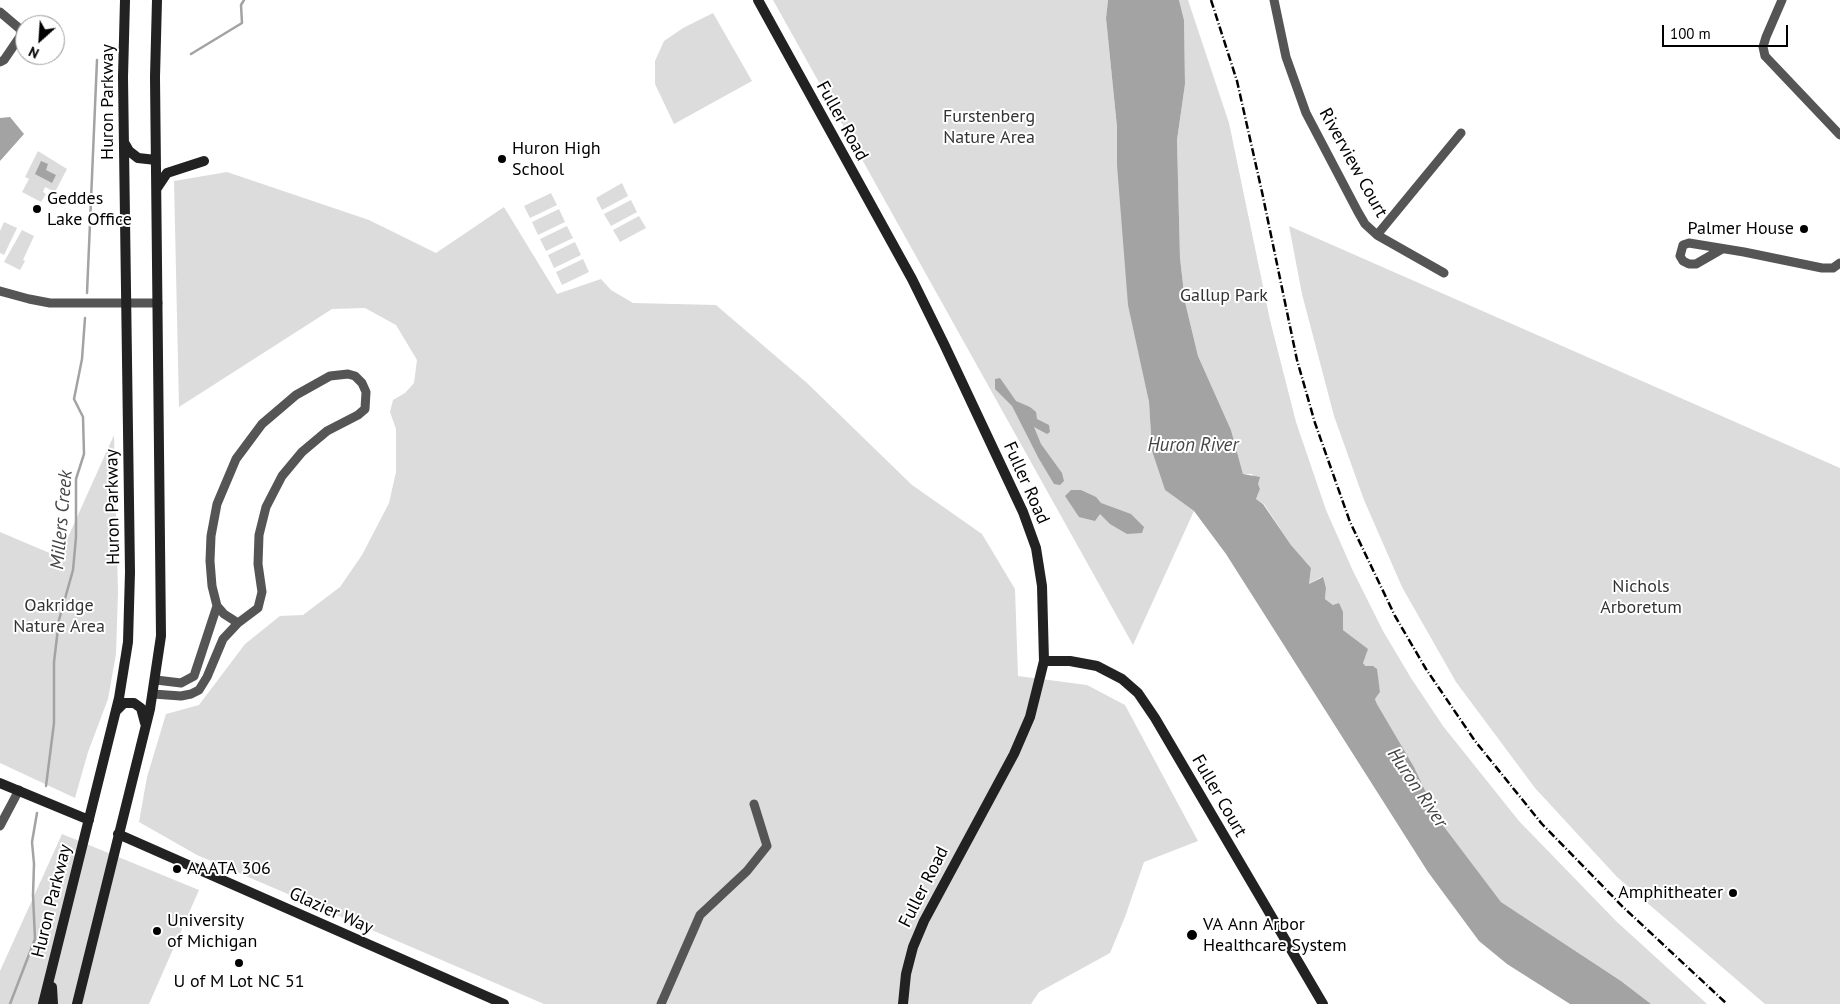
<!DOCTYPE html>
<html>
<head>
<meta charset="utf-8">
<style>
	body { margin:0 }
	#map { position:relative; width:1840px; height:1004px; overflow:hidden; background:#fff; font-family:"PT Sans",sans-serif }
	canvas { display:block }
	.north { position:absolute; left:15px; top:15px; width:50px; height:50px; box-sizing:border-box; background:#fff; border:1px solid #999; border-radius:50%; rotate:206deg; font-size:14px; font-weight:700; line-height:20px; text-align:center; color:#000 }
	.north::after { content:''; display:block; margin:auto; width:18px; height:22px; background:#000; clip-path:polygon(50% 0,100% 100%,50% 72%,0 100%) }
	.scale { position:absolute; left:1662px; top:25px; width:126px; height:22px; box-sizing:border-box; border:2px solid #000; border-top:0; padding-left:6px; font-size:15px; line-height:18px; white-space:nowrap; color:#000; -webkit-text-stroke:4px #fff; paint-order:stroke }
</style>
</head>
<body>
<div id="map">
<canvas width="1840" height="1004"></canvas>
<div class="north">N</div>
<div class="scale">100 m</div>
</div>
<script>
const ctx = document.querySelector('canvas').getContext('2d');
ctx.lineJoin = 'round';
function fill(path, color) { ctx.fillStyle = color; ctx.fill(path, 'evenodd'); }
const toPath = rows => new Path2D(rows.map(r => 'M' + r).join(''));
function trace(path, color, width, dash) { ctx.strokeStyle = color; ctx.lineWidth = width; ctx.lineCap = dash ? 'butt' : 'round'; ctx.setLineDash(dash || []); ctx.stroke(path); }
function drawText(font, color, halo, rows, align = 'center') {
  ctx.font = font + ' "PT Sans",sans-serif'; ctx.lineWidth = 4; ctx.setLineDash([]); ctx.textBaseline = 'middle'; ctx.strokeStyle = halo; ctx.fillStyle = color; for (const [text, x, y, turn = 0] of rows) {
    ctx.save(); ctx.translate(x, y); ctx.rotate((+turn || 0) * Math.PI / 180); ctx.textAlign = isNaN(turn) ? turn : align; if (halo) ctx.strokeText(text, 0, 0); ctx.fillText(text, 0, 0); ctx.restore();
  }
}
fill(toPath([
	[773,0,1108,0,1106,18,1140,357,1149,402,1152,451,1165,490,1194,511,1133,645],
	[1179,0,1188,0,1229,123,1270,320,1296,422,1326,510,1353,571,1383,631,1411,678,1443,726,1519,821,1616,921,1707,1004,1651,1004,1621,981,1501,902,1439,820,1414,767,1377,704,1375,699,1380,692,1377,675,1373,666,1364,666,1356,640,1343,630,1343,612,1325,599,1326,588,1321,577,1309,584,1311,568,1291,545,1264,504,1256,499,1260,489,1252,474,1243,474,1231,430,1198,356,1185,302,1180,258,1177,140,1185,84,1184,20],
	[713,13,752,81,674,124,655,84,655,61,664,41,683,28],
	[38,151,67,169,55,192,45,187,43,192,46,194,41,202,22,192,29,179,25,177],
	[227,172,369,220,436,253,504,207,557,294,601,279,611,290,633,303,716,305,807,383,912,485,982,534,1015,589,1018,676,1087,685,1125,705,1198,841,1144,862,1125,917,1110,953,1039,992,1031,1004,544,1004,197,855,139,822,147,777,166,714,199,705,245,644,280,616,303,615,340,587,362,555,389,503,396,472,396,429,390,412,393,400,405,393,414,383,417,360,396,325,365,308,332,309,179,407,174,181],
	[622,183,628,196,602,210,596,198],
	[551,193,557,205,530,218,524,206],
	[631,200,637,212,611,226,604,214],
	[559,209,565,222,538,235,532,222],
	[639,216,646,228,620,242,613,230],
	[4,222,17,228,4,255,0,253,0,231],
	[567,226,573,238,546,251,540,239],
	[1289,226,1840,468,1840,1004,1765,1004,1617,877,1535,788,1456,682,1402,587,1364,500,1334,416,1302,294],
	[22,230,34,236,23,260,25,261,20,270,4,262],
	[575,242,581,255,554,268,548,255],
	[583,259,589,272,562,285,556,272],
	[114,435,118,592,116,654,108,699,88,752,75,798,0,763,0,532,59,557],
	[62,834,199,890,149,1004,0,1004,0,971]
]), '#dcdcdc');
fill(toPath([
	[1108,0,1179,0,1184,20,1185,84,1177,140,1180,258,1185,302,1198,356,1231,430,1243,474,1260,477,1258,484,1260,489,1256,499,1263,504,1291,545,1311,568,1309,584,1323,577,1326,588,1325,599,1333,605,1339,603,1343,612,1343,630,1368,649,1363,663,1365,666,1373,666,1377,669,1380,692,1375,699,1377,704,1414,767,1439,820,1501,902,1621,981,1651,1004,1570,1004,1507,964,1479,941,1428,872,1226,554,1194,511,1165,490,1152,451,1149,402,1128,305,1117,165,1117,127,1106,18],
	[10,117,24,134,0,161,0,118],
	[41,161,48,164,46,170,56,175,52,183,35,174],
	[1000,378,1016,401,1030,407,1036,412,1037,419,1049,425,1050,432,1047,434,1034,427,1041,444,1062,473,1064,481,1060,485,1054,484,1039,459,1012,406,995,389,995,379],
	[1071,490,1081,490,1096,497,1101,503,1131,514,1144,527,1142,533,1127,534,1110,524,1100,514,1095,521,1079,517,1065,496]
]), '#a3a3a3');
trace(toPath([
	[191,54,242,23,241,5,244,0],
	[87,293,97,60],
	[46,786,54,723,54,662,59,620,73,570,76,537,76,479,84,454,83,417,74,399,82,359,85,318],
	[10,1004,35,939,33,895,34,864,32,842,37,813]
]), '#a3a3a3', 2.5);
trace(toPath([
	[1274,0,1286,57,1306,113,1358,212,1365,224,1377,235,1444,273],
	[1782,0,1766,37,1763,47,1765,56,1840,135],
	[0,12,20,29,21,35,4,60,0,62],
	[1377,235,1461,133],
	[1722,249,1696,264,1689,264,1683,261,1680,256,1683,245,1689,243,1744,252,1822,268,1833,268,1840,263],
	[0,291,29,299,50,303,158,303],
	[156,680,181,683,194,676,217,606],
	[153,694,181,696,191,694,199,690,207,677,223,639,238,623,258,608,262,592,258,564,259,535,266,507,282,476,302,452,327,431,358,415,365,409,366,392,362,383,355,376,348,374,330,376,296,395,262,424,236,459,217,504,211,536,210,561,212,586,217,606,224,614,238,623],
	[0,826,19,790],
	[661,1004,700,915,747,871,767,846,754,804]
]), '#555', 9);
trace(toPath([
	[758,0,912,279,944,344,1023,512,1036,548,1042,586,1044,661,1030,717,1014,754,924,921,913,947,906,974,903,1004],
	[125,144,129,151,138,158,156,160],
	[157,188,167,173,204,161],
	[1044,661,1070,661,1097,666,1122,679,1138,693,1155,718,1323,1004],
	[117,710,124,703,134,703,141,708,145,723],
	[0,783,89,820],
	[118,834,504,1004],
	[52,987,53,1004],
	[43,1004,119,698,128,642,130,572,123,77,125,0],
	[77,1004,150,709,161,636,155,77,157,0]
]), '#222', 10);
trace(toPath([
	[1211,0,1237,81,1262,192,1297,360,1315,423,1350,522,1395,616,1426,669,1475,741,1542,824,1623,907,1727,1004]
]), '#000', 2.5, [8, 2.5, 1, 2.5]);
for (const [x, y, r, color] of [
	[502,159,5,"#000"],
	[37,209,5,"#000"],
	[1804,229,5,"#000"],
	[177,869,5,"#000"],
	[1733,893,5,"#000"],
	[157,931,5,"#000"],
	[1192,935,6,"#000"],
	[239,963,5,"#000"]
]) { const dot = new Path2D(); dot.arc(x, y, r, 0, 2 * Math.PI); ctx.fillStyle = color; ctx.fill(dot); trace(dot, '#fff', 2); }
drawText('18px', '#000', '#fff', [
	["Huron Parkway",108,102,-90],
	["Fuller Road",842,121,61],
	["Riverview Court",1353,163,61],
	["Fuller Road",1026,483,66],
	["Huron Parkway",113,507,-91],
	["Fuller Court",1219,796,60],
	["Fuller Road",924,887,-63],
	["Huron Parkway",52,901,-76],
	["Glazier Way",331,911,24]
]);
drawText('18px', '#333', '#fff', [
	["Furstenberg",989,117],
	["Nature Area",989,138],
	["Gallup Park",1224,296],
	["Nichols",1641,587],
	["Arboretum",1641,608],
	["Oakridge",59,606],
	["Nature Area",59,627]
]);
drawText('18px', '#000', '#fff', [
	["Huron High",512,149],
	["School",512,170],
	["Geddes",47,199],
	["Lake Office",47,220],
	["Palmer House",1794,229,"right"],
	["AAATA 306",187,869],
	["Amphitheater",1723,893,"right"],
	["University",167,921],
	["of Michigan",167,942],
	["VA Ann Arbor",1203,925],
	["Healthcare System",1203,946],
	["U of M Lot NC 51",239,982,"center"]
], 'left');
drawText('italic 19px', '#444', '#fff', [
	["Huron River",1193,446],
	["Millers Creek",62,520,-85],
	["Huron River",1417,788,56]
]);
</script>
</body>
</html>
